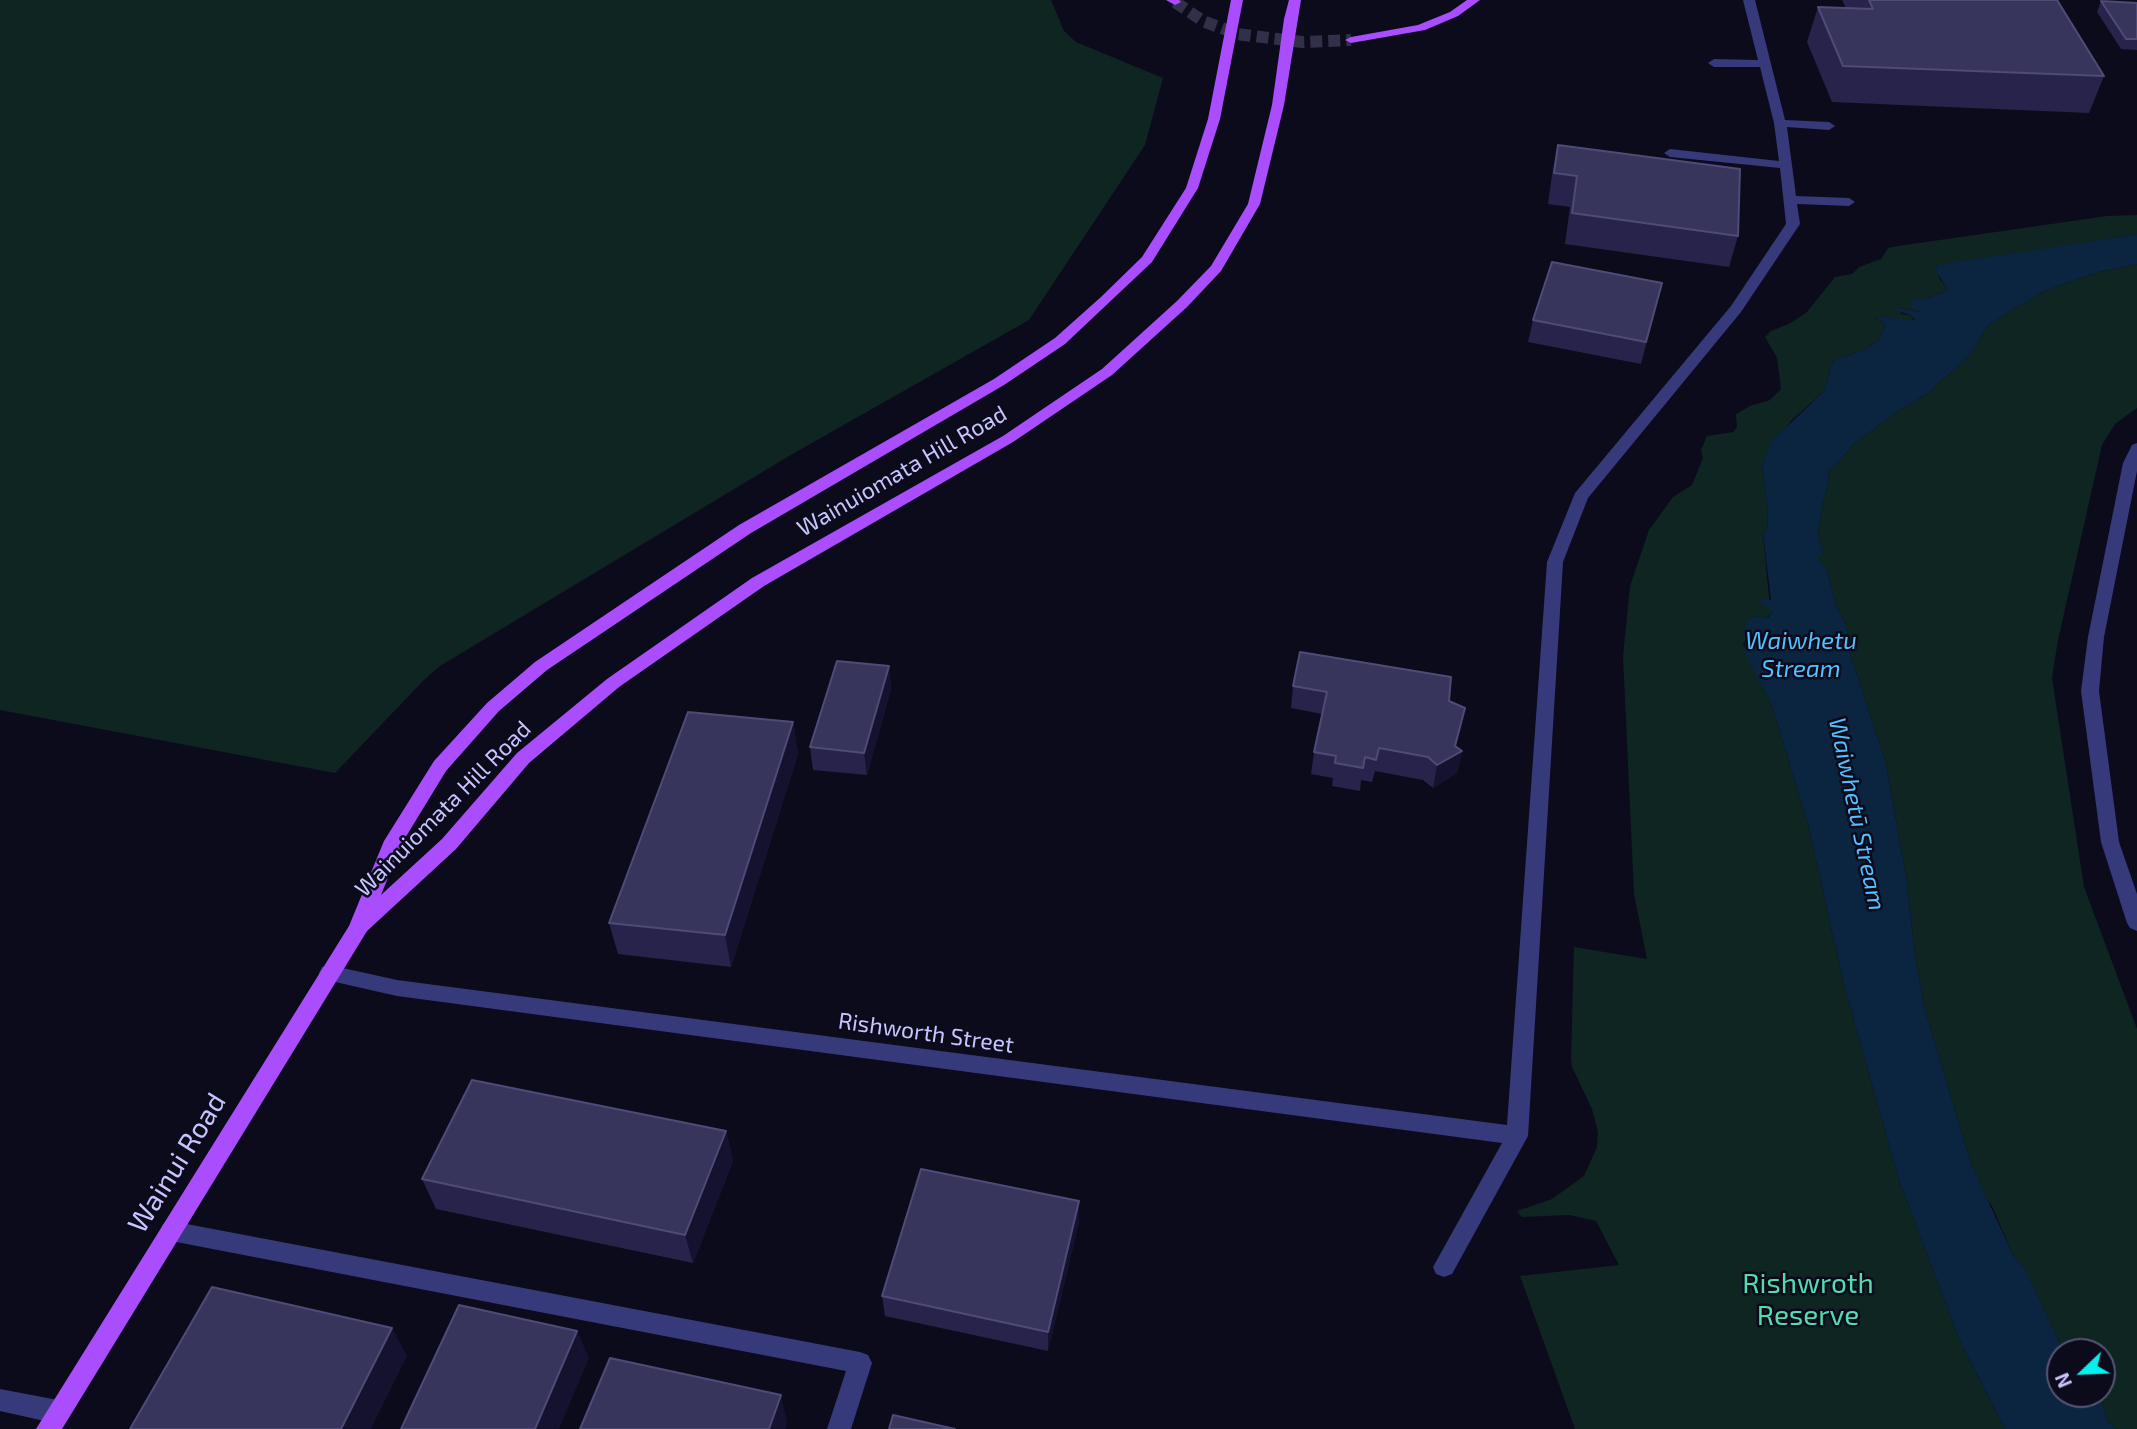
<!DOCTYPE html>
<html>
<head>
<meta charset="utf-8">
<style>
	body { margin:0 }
	#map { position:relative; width:2137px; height:1429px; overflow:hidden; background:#0c0b1b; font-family:"Exo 2",sans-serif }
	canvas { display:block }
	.north { position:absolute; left:2046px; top:1338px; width:70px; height:70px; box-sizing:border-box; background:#0c0b1b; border:2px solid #565576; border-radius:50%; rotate:247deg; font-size:19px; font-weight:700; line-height:28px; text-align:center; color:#c6c5ff }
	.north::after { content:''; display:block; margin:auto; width:24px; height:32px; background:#01f0f0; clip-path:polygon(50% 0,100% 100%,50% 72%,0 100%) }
</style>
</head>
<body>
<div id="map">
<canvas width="2137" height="1429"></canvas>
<div class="north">N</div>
</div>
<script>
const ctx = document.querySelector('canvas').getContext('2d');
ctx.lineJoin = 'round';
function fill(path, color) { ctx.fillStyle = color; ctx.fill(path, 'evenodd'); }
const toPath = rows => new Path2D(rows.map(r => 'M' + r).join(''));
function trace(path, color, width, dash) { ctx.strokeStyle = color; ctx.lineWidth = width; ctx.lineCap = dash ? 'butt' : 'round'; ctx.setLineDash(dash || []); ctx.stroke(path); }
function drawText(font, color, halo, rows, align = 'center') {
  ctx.font = font + ' "Exo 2",sans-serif'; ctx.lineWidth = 5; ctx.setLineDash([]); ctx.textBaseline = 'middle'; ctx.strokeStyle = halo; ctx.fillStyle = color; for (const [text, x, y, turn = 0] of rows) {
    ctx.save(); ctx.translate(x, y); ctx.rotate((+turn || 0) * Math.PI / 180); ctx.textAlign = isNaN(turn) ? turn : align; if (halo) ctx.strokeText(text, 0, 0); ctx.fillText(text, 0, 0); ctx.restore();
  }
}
fill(toPath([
	[0,0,1051,0,1064,31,1076,42,1163,78,1145,145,1029,320,789,456,440,666,425,679,335,773,0,710],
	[2137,215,2137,234,1936,267,1939,278,1948,290,1927,299,1912,299,1920,312,1900,308,1901,314,1911,315,1914,321,1875,318,1886,324,1879,340,1866,349,1833,361,1824,391,1791,421,1762,464,1768,514,1767,530,1763,534,1770,608,1772,611,1767,618,1756,616,1743,645,1771,703,1808,824,1844,985,1899,1180,1960,1341,2005,1429,1575,1429,1520,1276,1619,1265,1596,1221,1569,1215,1522,1217,1517,1211,1552,1199,1584,1176,1597,1147,1598,1132,1592,1109,1572,1067,1571,1059,1574,947,1647,959,1634,894,1623,656,1630,586,1649,530,1673,497,1692,485,1703,458,1701,450,1707,436,1733,432,1737,427,1736,414,1750,406,1770,400,1781,389,1777,358,1765,337,1771,331,1791,323,1807,312,1835,277,1852,274,1859,267,1881,259,1888,248,1898,246,2107,216],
	[2137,264,2137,408,2115,424,2102,445,2058,640,2052,678,2084,887,2137,1029,2137,1429,2116,1429,2107,1420,2103,1405,2094,1394,2102,1394,2102,1352,2067,1352,2061,1346,2025,1270,2013,1255,1992,1206,1982,1194,1971,1164,1925,1010,1914,949,1907,882,1886,764,1849,650,1847,627,1836,606,1827,570,1816,559,1823,554,1818,532,1823,501,1829,482,1828,473,1855,443,1902,408,1926,395,1971,354,1987,326,2015,308,2047,290,2099,272]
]), '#0e2522');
fill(toPath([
	[2137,234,2137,264,2099,272,2047,290,2015,308,1987,326,1971,354,1926,395,1902,408,1855,443,1828,473,1829,482,1823,501,1818,532,1823,554,1817,559,1827,570,1836,606,1847,627,1849,650,1886,764,1907,882,1914,949,1925,1010,1971,1164,2013,1255,2025,1269,2061,1346,2067,1352,2060,1352,2060,1394,2094,1394,2103,1405,2107,1420,2116,1429,2005,1429,1960,1341,1899,1180,1844,985,1808,824,1771,703,1744,651,1746,638,1743,634,1747,621,1756,616,1768,618,1772,611,1759,602,1761,599,1771,600,1763,534,1767,530,1768,514,1762,465,1772,441,1824,391,1833,361,1866,349,1879,340,1886,324,1874,317,1915,320,1911,315,1894,310,1900,308,1920,312,1911,307,1912,299,1927,299,1948,290,1935,270,1938,265]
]), '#0b243f');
trace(toPath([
	[1175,2,1203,21,1237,34,1302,42,1351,40]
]), '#313049', 12, [12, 6]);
fill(toPath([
	[1743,0,1755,0,1785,120,1829,122,1835,126,1829,130,1787,127,1796,196,1849,198,1855,202,1849,206,1797,204,1800,224,1741,312,1588,498,1563,562,1528,1136,1452,1274,1444,1277,1436,1274,1433,1267,1502,1143,397,996,322,979,319,973,322,967,329,965,397,980,1507,1125,1547,562,1575,493,1731,306,1786,224,1780,168,1670,157,1664,153,1670,149,1779,161,1774,123,1760,67,1714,67,1708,63,1714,59,1758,60,1743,0],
	[2137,443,2137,471,2104,637,2099,691,2119,842,2137,894,2137,931,2130,928,2127,923,2101,842,2081,691,2088,637,2123,463,2132,445,2137,443],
	[171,1221,860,1352,868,1355,872,1363,851,1429,827,1429,846,1371,171,1241,163,1238,160,1231,163,1224,171,1221],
	[0,1389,58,1400,66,1404,70,1412,66,1420,58,1424,0,1411,0,1389]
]), '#363a7b');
fill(toPath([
	[1166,0,1179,0,1181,2,1175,5,1166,0],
	[1231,0,1243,0,1220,119,1198,188,1152,262,1065,344,1004,385,751,533,547,670,499,711,446,771,402,843,381,895,442,839,517,753,607,679,752,578,1003,436,1102,369,1177,301,1211,266,1248,204,1272,105,1284,19,1289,0,1301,0,1284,105,1260,204,1221,271,1187,307,1112,375,1013,442,764,586,619,687,529,763,456,849,367,931,62,1429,36,1429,349,926,384,841,434,761,487,703,535,662,739,525,994,379,1055,338,1101,297,1142,257,1186,188,1208,119,1231,0],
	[1467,0,1480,0,1458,16,1425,30,1351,43,1345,40,1351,37,1418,25,1450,12,1467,0]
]), '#aa4dff');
fill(toPath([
	[1842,0,2057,0,2104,76,2089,113,1832,102,1807,42,1818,7,1846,8],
	[2101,1,2137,3,2137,50,2121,49,2097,12],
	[1558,145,1738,236,1729,267,1565,244,1570,207,1548,204,1552,175],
	[1662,283,1641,364,1528,342,1533,320],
	[889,666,891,689,867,775,813,770,810,747],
	[1293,686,1449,701,1456,746,1462,751,1457,773,1433,788,1423,780,1375,771,1372,782,1361,780,1360,791,1332,786,1333,778,1311,774,1314,752,1322,714,1291,708],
	[793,722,798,754,731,967,618,954,609,923],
	[726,1131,733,1161,693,1263,436,1209,422,1179],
	[1079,1201,1079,1222,1048,1351,885,1316,882,1296]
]), '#27234a');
fill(toPath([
	[889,666,891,689,867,775,864,753],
	[793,722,798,754,731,967,725,935],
	[1462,751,1457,773,1433,788,1437,765],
	[726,1131,733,1161,693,1263,685,1235],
	[1079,1201,1079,1222,1048,1351,1048,1332],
	[392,1328,407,1356,371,1429,341,1429],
	[577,1331,589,1358,559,1429,535,1429],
	[781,1395,787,1422,785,1429,769,1429]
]), '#15122f');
const building = toPath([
	[1869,0,2057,0,2104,76,1843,66,1818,7,1873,9,1869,0],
	[2101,1,2137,3,2137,39,2126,39,2101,1],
	[1558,145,1740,169,1738,236,1572,213,1577,176,1554,173,1558,145],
	[1552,262,1662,283,1646,342,1533,320,1552,262],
	[1300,652,1451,677,1449,701,1465,708,1455,746,1462,751,1437,765,1428,757,1379,748,1376,760,1365,757,1363,768,1335,763,1336,756,1314,752,1327,692,1293,686,1300,652],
	[837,661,889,666,864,753,810,747,837,661],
	[688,712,793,722,725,935,609,923,688,712],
	[472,1080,726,1131,685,1235,422,1179,472,1080],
	[921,1169,1079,1201,1048,1332,882,1296,921,1169],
	[212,1287,392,1328,341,1429,130,1429,212,1287],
	[459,1305,577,1331,535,1429,401,1429,459,1305],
	[610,1358,781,1395,769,1429,580,1429,610,1358],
	[893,1415,955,1429,889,1429,893,1415]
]);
fill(building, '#38355d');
trace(building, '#4e4b76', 2);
drawText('23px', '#c6c5ff', '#0c0b1b', [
	["Wainuiomata Hill Road",902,471,-30],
	["Wainuiomata Hill Road",443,809,-45],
	["Rishworth Street",926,1033,8]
]);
drawText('italic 24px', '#54c0ff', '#0c0b1b', [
	["Waiwhetu",1801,641],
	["Stream",1801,669],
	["Waiwhetū Stream",1857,814,78]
]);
drawText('28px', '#c6c5ff', '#0c0b1b', [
	["Wainui Road",177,1163,-58]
]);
drawText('28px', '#53ddad', '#0c0b1b', [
	["Rishwroth",1808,1284],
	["Reserve",1808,1316]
]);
</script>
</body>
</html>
